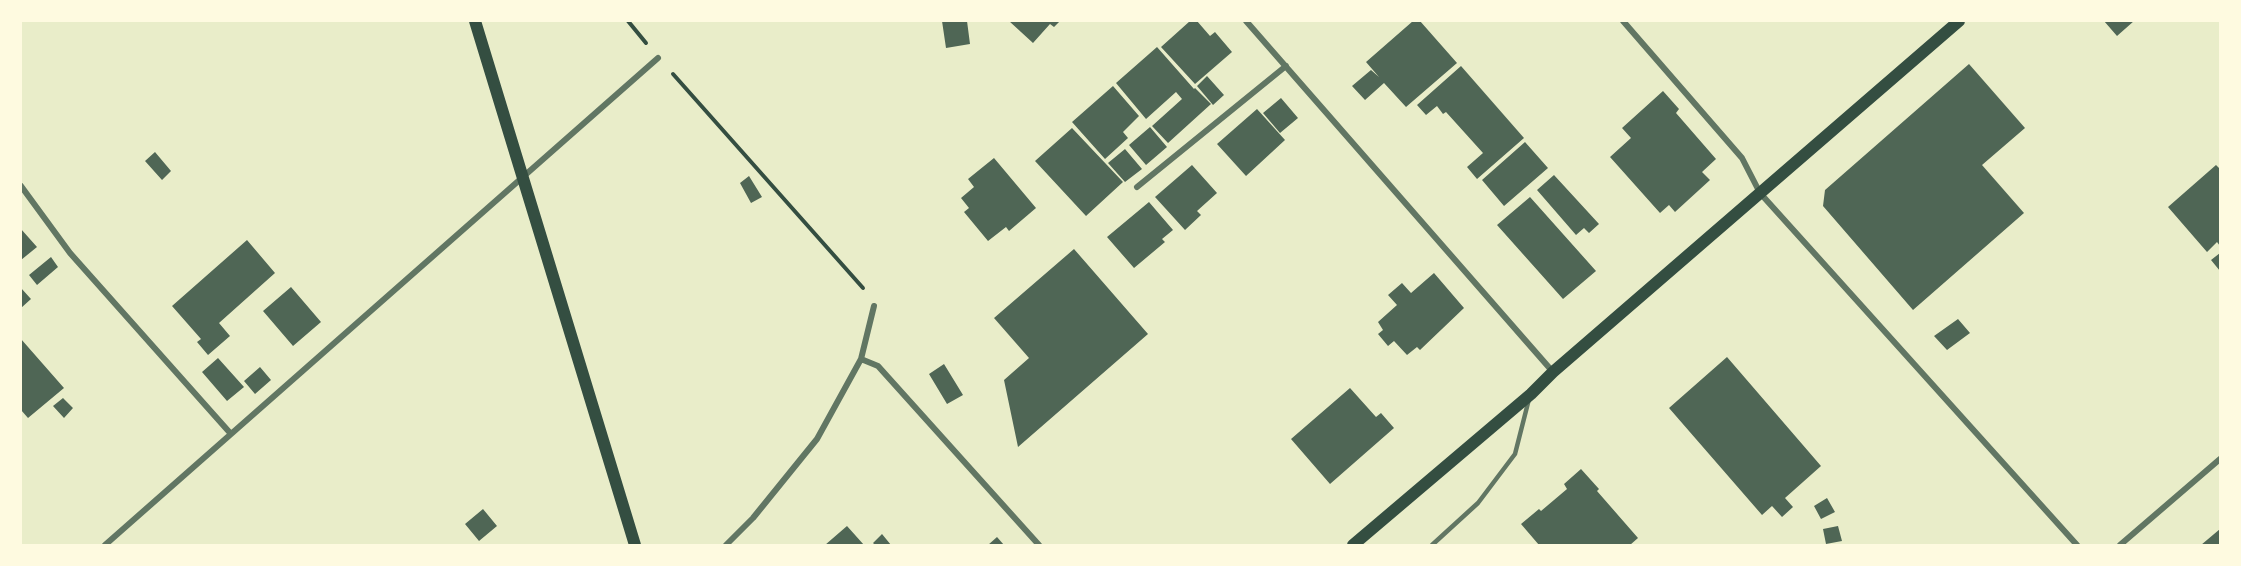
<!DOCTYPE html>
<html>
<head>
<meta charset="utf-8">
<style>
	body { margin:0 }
	#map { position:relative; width:2241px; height:566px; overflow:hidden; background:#e9edc9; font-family:"Space Grotesk",sans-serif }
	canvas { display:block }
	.frame { position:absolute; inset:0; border:22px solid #fefae0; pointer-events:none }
</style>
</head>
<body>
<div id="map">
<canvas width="2241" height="566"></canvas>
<div class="frame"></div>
</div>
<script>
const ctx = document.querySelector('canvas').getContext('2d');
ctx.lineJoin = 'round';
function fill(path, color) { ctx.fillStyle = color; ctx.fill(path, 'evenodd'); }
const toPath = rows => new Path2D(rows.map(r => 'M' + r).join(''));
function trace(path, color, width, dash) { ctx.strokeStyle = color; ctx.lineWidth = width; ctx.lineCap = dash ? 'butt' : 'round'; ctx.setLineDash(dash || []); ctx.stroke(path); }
fill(toPath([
	[942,21,967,21,970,44,946,48],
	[1009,21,1060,21,1054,27,1050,24,1033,43],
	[1190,21,1197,21,1210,36,1215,32,1232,52,1195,84,1161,47],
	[1413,21,1420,21,1457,63,1406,107,1384,83,1365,100,1352,86,1371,70,1379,77,1366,62],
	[2104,21,2134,21,2117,36],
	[1157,47,1194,89,1195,88,1211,104,1168,143,1152,126,1182,99,1176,92,1146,119,1116,83],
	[1969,64,2025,128,1982,165,2024,213,1913,310,1823,206,1825,190],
	[1461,66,1524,138,1477,179,1467,167,1483,153,1446,112,1443,114,1437,106,1426,115,1417,105],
	[1207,76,1224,95,1213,105,1197,86],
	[1113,86,1139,116,1123,132,1128,138,1105,159,1072,122],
	[1663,91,1679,109,1676,113,1716,159,1702,172,1710,180,1675,212,1669,205,1660,213,1610,157,1631,138,1622,128],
	[1281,98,1298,118,1280,133,1263,113],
	[1257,109,1285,140,1246,176,1217,144],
	[1150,127,1167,147,1146,165,1129,145],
	[1072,128,1123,182,1086,216,1035,161],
	[1525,142,1548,168,1504,206,1482,180],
	[1125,149,1142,169,1125,182,1108,163],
	[155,152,171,171,162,180,145,161],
	[994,158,1036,208,1009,231,1006,227,988,241,964,212,969,208,961,198,974,187,968,179],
	[1192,165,1217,193,1197,211,1201,215,1185,230,1155,197],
	[2216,165,2220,169,2220,246,2217,242,2207,252,2168,207],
	[1554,175,1599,224,1589,233,1584,228,1576,235,1537,190],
	[749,176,762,197,751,203,740,183],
	[1530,197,1596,271,1563,299,1497,225],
	[1149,202,1173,230,1162,239,1165,242,1134,268,1107,237],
	[21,229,37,247,21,260],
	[247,240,275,273,219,323,230,336,208,355,197,342,201,339,172,306],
	[1074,249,1148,334,1018,447,1004,380,1029,358,994,318],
	[2220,253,2220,271,2211,260],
	[51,257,58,267,37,285,29,275],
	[1434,273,1464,308,1420,350,1417,347,1407,355,1394,341,1388,346,1378,334,1383,330,1378,322,1397,305,1388,295,1402,283,1411,293],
	[291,287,321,322,293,346,263,311],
	[21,288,31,299,21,308],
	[1958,319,1970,333,1947,350,1934,336],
	[21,339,64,388,28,418,21,410],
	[1727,357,1821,466,1785,498,1793,507,1782,517,1772,506,1762,515,1669,408],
	[218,358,244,387,227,401,202,372],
	[944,364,963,395,947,404,929,374],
	[260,367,271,380,255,394,244,381],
	[1350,388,1376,417,1381,413,1394,428,1330,484,1291,439],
	[63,398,73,408,64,418,53,406],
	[1581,469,1599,489,1597,491,1638,538,1630,545,1539,545,1521,524,1539,509,1541,511,1567,489,1564,484],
	[1827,498,1835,512,1821,519,1814,506],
	[483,509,497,526,479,541,465,524],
	[847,526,864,545,825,545],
	[1838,526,1842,541,1826,544,1823,529],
	[2220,529,2220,545,2201,545],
	[882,534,891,545,875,545,873,543],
	[997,537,1004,545,988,545]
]), '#4f6655');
trace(toPath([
	[628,21,646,43],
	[673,74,863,288]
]), '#344e41', 4);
trace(toPath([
	[1432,545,1478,503,1515,454,1529,399]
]), '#617663', 4.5);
trace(toPath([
	[1246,21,1553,372],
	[1623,21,1742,158,1760,193,2077,545],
	[21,186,70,253,231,434],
	[1137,187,1286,66],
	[861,359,878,366,1039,545],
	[105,545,658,58],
	[726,545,753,518,817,439,861,359,874,306],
	[2120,545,2220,459]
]), '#617663', 6);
trace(toPath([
	[475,21,635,545],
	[1353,545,1531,394,1553,372,1959,21]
]), '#344e41', 12);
</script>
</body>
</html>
